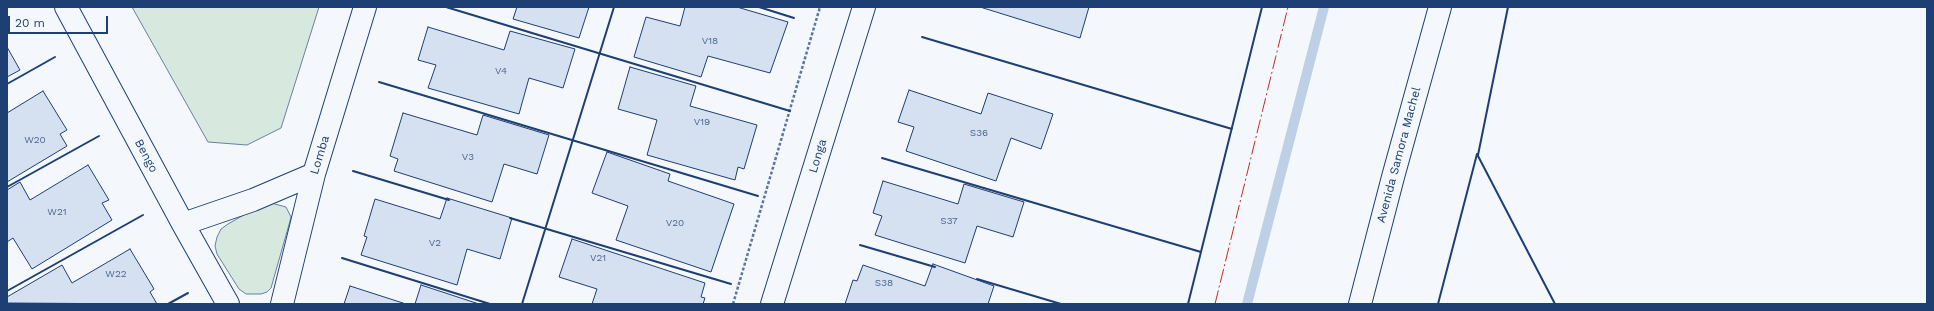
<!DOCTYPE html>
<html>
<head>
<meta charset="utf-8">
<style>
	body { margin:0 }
	#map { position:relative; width:1934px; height:311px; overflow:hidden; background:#f4f7fb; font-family:"Work Sans",sans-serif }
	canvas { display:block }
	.frame { position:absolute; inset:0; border:8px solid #1d3f73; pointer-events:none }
	.scale { position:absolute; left:8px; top:16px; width:100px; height:18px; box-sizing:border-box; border:2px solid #1d3f73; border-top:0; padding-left:5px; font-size:12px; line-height:14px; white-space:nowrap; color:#1d3f73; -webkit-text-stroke:3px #f4f7fb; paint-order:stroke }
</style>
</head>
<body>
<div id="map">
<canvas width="1934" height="311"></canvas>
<div class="frame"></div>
<div class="scale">20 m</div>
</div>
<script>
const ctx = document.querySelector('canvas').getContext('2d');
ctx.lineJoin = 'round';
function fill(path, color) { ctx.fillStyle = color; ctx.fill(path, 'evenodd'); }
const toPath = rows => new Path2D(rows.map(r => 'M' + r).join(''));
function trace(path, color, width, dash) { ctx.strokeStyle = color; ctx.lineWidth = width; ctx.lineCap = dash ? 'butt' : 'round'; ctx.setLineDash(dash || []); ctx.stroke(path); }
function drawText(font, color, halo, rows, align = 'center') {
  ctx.font = font + ' "Work Sans",sans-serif'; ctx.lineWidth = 3; ctx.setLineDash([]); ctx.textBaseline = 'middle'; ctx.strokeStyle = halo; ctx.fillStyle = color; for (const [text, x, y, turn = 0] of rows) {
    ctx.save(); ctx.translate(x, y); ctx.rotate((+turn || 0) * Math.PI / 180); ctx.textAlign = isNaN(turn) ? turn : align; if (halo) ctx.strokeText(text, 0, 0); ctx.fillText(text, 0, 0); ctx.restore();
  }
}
const green = toPath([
	[132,7,319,7,281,128,247,145,208,142,132,7],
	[271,203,286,207,291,217,290,221,271,288,267,292,261,294,246,294,239,289,217,254,215,246,217,237,221,229,228,224,261,205,271,203]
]);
fill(green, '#d7e8df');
trace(green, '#687fa3', 1);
trace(toPath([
	[1247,304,1324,7]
]), '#bed0e5', 10);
const building = toPath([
	[517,7,589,7,579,38,513,19,517,7],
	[685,7,737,7,788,22,770,73,708,56,701,77,634,57,646,17,680,26,685,7],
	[980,7,1089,7,1080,38,980,7],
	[428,27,504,50,510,31,575,49,563,88,529,78,519,114,428,88,436,65,418,60,428,27],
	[7,47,20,70,7,77,7,47],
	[630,67,696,86,690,106,757,125,744,169,738,167,735,180,647,155,657,120,618,109,630,67],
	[909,90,981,114,988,93,1053,114,1041,149,1011,138,996,181,906,151,914,127,898,122,909,90],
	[43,91,67,130,60,134,67,146,7,182,7,113,43,91],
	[403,113,477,135,483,115,549,135,537,174,504,164,492,202,394,171,398,159,390,156,403,113],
	[607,152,670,174,668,181,734,204,711,272,616,240,628,206,592,193,607,152],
	[88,165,109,200,102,203,112,220,32,269,13,238,7,242,7,190,20,182,30,200,88,165],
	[883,181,958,204,964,184,1024,202,1013,237,977,226,965,263,875,235,882,216,873,213,883,181],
	[447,198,512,218,500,259,467,249,457,285,361,255,367,237,364,236,375,199,440,219,447,198],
	[572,239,705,283,701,297,705,298,703,304,592,304,597,289,559,277,572,239],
	[130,249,154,289,150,292,157,304,7,303,7,297,62,265,72,283,130,249],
	[933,264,994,286,988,304,845,304,853,280,857,281,863,265,925,286,933,264],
	[421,285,479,304,415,304,421,285],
	[350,286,406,304,344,304,350,286]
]);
fill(building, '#d5e0f0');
trace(building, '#1d3f73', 1);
const street = toPath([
	[66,7,183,224,228,304],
	[183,224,253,200,314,174],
	[282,304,314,174,365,7],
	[772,304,864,7]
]);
const secondary = toPath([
	[1360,304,1393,177,1440,7]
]);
trace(street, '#1d3f73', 24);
trace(secondary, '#1d3f73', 24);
trace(toPath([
	[733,304,820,7]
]), '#5e769c', 2.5, [3, 2]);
trace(street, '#f4f7fb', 22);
trace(secondary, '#f4f7fb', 22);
trace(toPath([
	[446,7,790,111],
	[759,7,794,18],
	[922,37,1232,129],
	[379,82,758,196],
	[7,84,55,57],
	[1478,155,1508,7],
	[882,158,1201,252],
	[353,171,449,200],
	[7,187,99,136],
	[510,218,731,284],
	[860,245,935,267],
	[342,258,490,304],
	[977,279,1061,304],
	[7,291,143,215],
	[168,304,188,293],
	[522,304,614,7],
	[1188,304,1262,7],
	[1438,304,1477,154,1555,304]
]), '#1d3f73', 2);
trace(toPath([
	[1215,304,1288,7]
]), '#c62828', 1, [14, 3, 2, 3]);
drawText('10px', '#4b6792', null, [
	["V18",710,41],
	["V4",501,71],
	["V19",702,122],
	["S36",979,133],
	["W20",35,140],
	["V3",468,157],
	["W21",57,212],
	["S37",949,221],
	["V20",675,223],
	["V2",435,243],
	["V21",598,258],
	["W22",116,274],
	["S38",884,283]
]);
drawText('12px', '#1d3f73', '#f4f7fb', [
	["Lomba",320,155,-73],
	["Avenida Samora Machel",1399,155,-75],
	["Bengo",146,156,62],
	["Longa",818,156,-73]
]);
</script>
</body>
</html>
